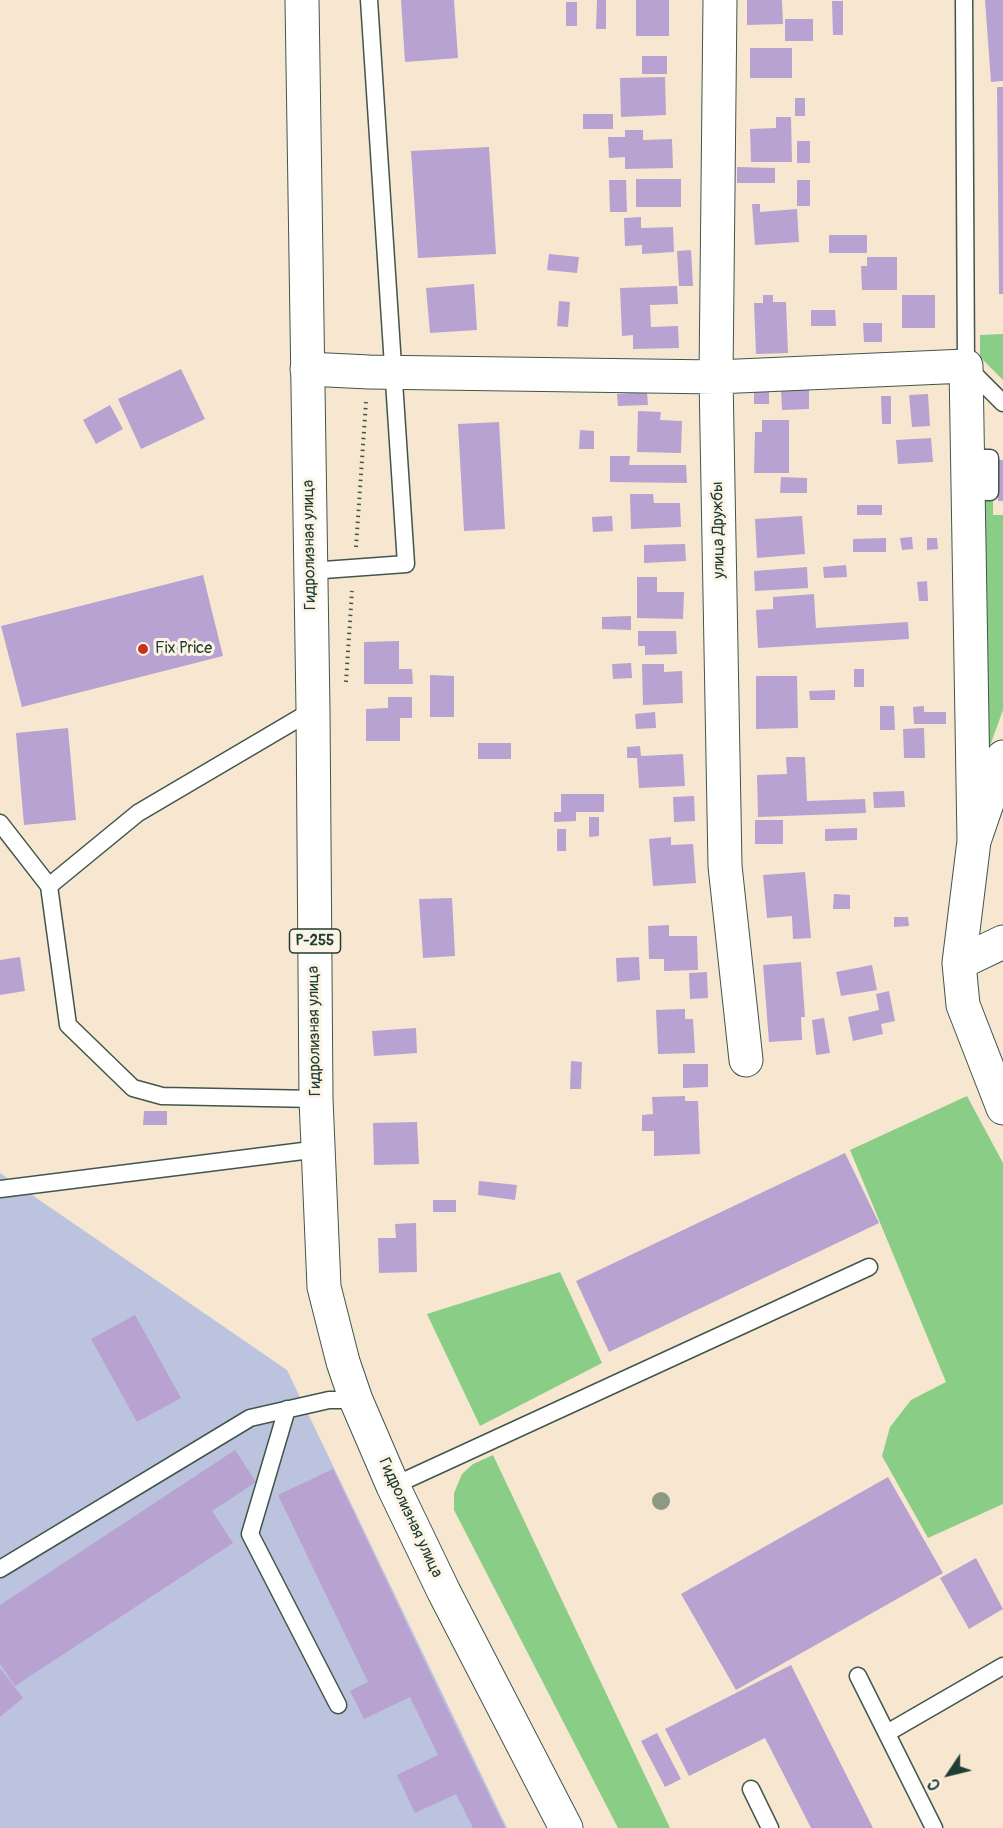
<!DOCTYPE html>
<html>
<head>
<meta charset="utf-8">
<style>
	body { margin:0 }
	#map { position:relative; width:1003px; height:1828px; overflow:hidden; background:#f8e7d0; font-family:Pangolin,sans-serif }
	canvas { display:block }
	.north { position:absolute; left:919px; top:1744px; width:60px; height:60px; -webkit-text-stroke:4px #fcf5e5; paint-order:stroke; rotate:235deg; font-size:16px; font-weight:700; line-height:24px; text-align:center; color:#1f3d34 }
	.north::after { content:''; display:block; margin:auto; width:21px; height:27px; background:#1f3d34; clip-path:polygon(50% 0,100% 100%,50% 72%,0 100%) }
</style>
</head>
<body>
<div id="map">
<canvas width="1003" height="1828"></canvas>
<div class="north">С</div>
</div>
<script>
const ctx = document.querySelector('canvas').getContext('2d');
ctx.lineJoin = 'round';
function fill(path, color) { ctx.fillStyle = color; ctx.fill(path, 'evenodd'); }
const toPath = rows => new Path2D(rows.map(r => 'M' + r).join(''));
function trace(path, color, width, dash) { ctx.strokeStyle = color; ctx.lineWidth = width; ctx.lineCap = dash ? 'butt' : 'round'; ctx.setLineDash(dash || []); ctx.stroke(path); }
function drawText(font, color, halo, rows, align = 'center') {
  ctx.font = font + ' Pangolin,sans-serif'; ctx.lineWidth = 6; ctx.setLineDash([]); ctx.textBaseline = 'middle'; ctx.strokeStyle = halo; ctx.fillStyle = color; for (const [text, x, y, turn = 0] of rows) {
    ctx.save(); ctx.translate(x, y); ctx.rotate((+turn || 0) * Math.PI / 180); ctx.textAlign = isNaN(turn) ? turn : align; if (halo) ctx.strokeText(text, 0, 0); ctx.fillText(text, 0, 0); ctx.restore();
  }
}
fill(toPath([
	[0,1173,287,1370,507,1828,0,1828]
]), '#bcc3de');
fill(toPath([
	[1003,334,1003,380,980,357,980,335],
	[975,495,993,495,993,515,1003,515,1003,710,987,754],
	[967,1096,1003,1163,1003,1504,928,1538,882,1456,890,1427,911,1400,946,1382,850,1150],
	[560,1272,602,1363,480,1426,427,1314],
	[493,1455,670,1828,618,1828,454,1510,454,1493,462,1474,473,1464]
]), '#8acd86');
fill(toPath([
	[401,0,454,0,458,58,405,62],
	[597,0,606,0,606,29,596,29],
	[636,0,669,0,669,36,636,36],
	[747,0,782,0,783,24,747,25],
	[985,0,1003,0,1003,81,991,82],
	[832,1,843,1,843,35,833,35],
	[566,2,577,2,577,26,566,26],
	[785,19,813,19,813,41,785,41],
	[750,48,792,48,792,78,750,78],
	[642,56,667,56,667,74,642,74],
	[665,77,666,115,621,117,620,78],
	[997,87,1003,87,1003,294,999,294],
	[795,98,805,98,805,116,795,116],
	[583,114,613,114,613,129,583,129],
	[776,117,791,117,792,162,751,162,750,129,776,128],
	[625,130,643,130,643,140,672,139,673,168,625,169,625,157,609,158,608,137,625,137],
	[797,141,810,141,810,163,797,163],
	[489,147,496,254,418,258,411,151],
	[737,167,775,168,775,183,737,183],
	[636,179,681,179,681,207,636,207],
	[609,180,626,180,627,212,610,212],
	[797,180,810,180,810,206,797,206],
	[752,204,760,204,760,212,797,209,799,242,755,245],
	[641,217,641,228,673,227,674,252,642,254,642,245,625,246,624,218],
	[829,235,867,235,867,253,829,253],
	[691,250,693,286,679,286,677,251],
	[549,254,579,257,577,273,547,270],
	[867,257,897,257,897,290,862,290,861,266,867,266],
	[474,284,477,330,430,333,426,288],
	[677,286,678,304,650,305,651,327,678,326,679,348,633,349,633,335,622,336,620,288],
	[763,295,773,295,773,302,786,302,788,353,756,354,754,303,763,303],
	[902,295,935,295,935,328,902,328],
	[559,301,570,302,568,327,557,326],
	[811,310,835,310,836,326,811,326],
	[863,323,882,323,882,342,864,342],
	[181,369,205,419,141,449,118,399],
	[754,387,769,387,769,404,754,404],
	[781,390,809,390,809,409,782,410],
	[647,392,648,405,618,406,617,394],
	[928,394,930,426,912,427,909,395],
	[881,396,891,396,891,424,882,424],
	[110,405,123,429,96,444,83,420],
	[638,411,661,412,660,420,682,421,681,453,637,452],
	[762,420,789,420,789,473,754,473,755,432,762,432],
	[499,422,505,529,464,531,458,424],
	[580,430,594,431,594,449,579,449],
	[931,438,933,462,898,464,896,440],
	[610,456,630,456,629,465,686,465,687,483,610,482],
	[998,460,1003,460,1003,501,998,501],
	[781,477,807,478,807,493,780,493],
	[630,494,653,494,654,503,680,503,681,527,631,529],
	[857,505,882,505,882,515,857,515],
	[612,516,613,531,593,532,592,517],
	[802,516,805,554,757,558,755,519],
	[912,537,913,549,902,550,900,538],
	[886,538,886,552,853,552,853,539],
	[927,538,937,538,938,549,927,550],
	[685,544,686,561,644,563,644,545],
	[846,565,847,577,824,578,823,567],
	[807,567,808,588,755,591,754,571],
	[203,575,223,656,22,707,1,626],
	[637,577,657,577,657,592,684,592,683,619,637,618],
	[927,581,928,601,919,601,917,582],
	[814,594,816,628,908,622,909,639,758,648,756,610,773,609,773,597],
	[631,616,631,630,602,629,602,617],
	[638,631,676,631,677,654,645,655,645,646,638,646],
	[399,641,399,669,412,669,413,684,364,684,364,642],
	[631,663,632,678,613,679,612,664],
	[642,664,664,664,664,672,682,671,683,703,643,705],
	[854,669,864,669,864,687,854,687],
	[430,675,454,676,454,717,430,717],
	[756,676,797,676,798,728,756,729],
	[835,690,835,700,810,700,809,691],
	[388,697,412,697,412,718,400,718,400,741,366,741,366,709,388,708],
	[880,706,894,706,895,730,880,730],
	[924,706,924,712,946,712,946,724,914,724,913,707],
	[655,712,656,728,636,729,635,714],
	[68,728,76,820,24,825,16,733],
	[924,728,925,758,904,758,903,729],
	[478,743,511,743,511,759,478,759],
	[640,746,641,756,683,754,685,786,639,788,637,758,627,758,627,747],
	[786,757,805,757,807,801,865,799,866,813,758,817,757,775,787,774],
	[904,791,905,807,874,808,873,792],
	[561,794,604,794,604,812,576,812,576,821,554,822,554,812,561,812],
	[694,796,695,821,674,822,673,797],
	[589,817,599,817,599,836,589,837],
	[755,820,783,820,783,844,755,844],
	[857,828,857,840,825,841,825,829],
	[557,829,566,829,566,851,557,851],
	[671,837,671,845,693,844,696,883,653,886,649,839],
	[805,872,811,938,793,939,792,916,767,918,763,875],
	[834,894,850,895,850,909,833,909],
	[452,898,455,956,423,958,419,899],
	[894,917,908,917,909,926,894,927],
	[669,925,669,936,697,936,698,970,664,971,664,959,649,959,648,926],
	[20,957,25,991,0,995,0,960],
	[639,957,640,980,617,982,616,958],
	[801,962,805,1017,801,1017,802,1040,769,1042,763,965],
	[872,965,877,990,841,996,836,972],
	[707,972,708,998,690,999,689,973],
	[889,991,895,1021,881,1024,883,1034,853,1041,848,1017,879,1010,876,994],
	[685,1009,685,1019,693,1019,695,1053,658,1054,656,1010],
	[824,1018,830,1053,816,1055,812,1020],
	[416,1028,417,1053,374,1056,372,1031],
	[571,1061,582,1062,581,1089,570,1089],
	[683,1064,708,1064,708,1087,683,1088],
	[685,1096,685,1101,698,1101,700,1154,654,1156,654,1131,642,1131,642,1115,653,1114,652,1097],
	[144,1111,167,1111,167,1125,143,1125],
	[417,1122,419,1164,374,1165,373,1123],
	[845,1153,879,1223,609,1352,576,1281],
	[479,1181,517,1185,515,1200,478,1195],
	[433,1200,456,1200,456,1212,433,1212],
	[416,1223,417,1272,379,1273,378,1238,396,1238,395,1224],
	[135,1315,181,1398,137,1422,91,1339],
	[235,1450,256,1482,212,1511,233,1543,15,1686,0,1664,0,1605],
	[333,1469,444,1702,505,1828,473,1828,456,1794,415,1813,397,1775,438,1755,410,1697,364,1719,350,1691,368,1682,278,1495],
	[888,1477,943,1573,736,1690,681,1594],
	[976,1558,1003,1609,969,1629,940,1578],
	[791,1665,873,1828,811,1828,765,1738,689,1776,665,1729],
	[0,1668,23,1698,0,1717],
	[657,1733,681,1779,665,1787,641,1741]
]), '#b7a2d1');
const service = toPath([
	[964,0,966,366,1003,403],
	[968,458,990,458,990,492,968,491],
	[310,571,406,564,369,0],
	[313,710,138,813,49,886,68,1025,133,1088,162,1096,316,1099],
	[0,823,49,886],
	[0,1189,319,1149],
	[287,1409,250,1534,338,1705],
	[393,1486,869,1267],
	[0,1569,250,1418,329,1400,356,1400],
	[858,1676,934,1828],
	[887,1733,1003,1666],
	[751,1789,770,1828]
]);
const minor = toPath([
	[720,0,716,377,725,866,746,1060],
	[307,369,369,372,716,377,966,366,974,841],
	[1003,757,974,841,959,963,963,1005,1003,1108],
	[959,963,1003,942]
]);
const trunk = toPath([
	[302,0,313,710,316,1099,324,1287,343,1362,356,1400,393,1486,444,1592,566,1828]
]);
trace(service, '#40564b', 19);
trace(minor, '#40564b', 35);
trace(trunk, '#40564b', 35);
trace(toPath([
	[356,547,366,402],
	[346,682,352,591]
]), '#40564b', 4, [1.5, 4.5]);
trace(service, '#fff', 16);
trace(minor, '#fff', 33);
trace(trunk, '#fff', 33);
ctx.fillStyle = '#8c9983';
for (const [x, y] of [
	[661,1501]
]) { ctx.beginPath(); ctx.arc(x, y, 9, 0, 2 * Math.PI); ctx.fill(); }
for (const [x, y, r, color] of [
	[143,649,6,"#c8321e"]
]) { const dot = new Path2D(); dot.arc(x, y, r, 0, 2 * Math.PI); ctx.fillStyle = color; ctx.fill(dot); trace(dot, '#fcf5e5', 2); }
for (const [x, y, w] of [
	[315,941,51]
]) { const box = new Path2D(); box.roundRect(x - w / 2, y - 12, w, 24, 4.5); ctx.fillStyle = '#fcf5e5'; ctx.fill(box); trace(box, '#1f3d34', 1.5); }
drawText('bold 15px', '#1f3d34', null, [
	["Р-255",315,941]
]);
drawText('16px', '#1f3d34', '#fcf5e5', [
	["улица Дружбы",719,530,-91],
	["Гидролизная улица",310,545,-91],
	["Гидролизная улица",315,1031,-91],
	["Гидролизная улица",410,1518,65]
]);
drawText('16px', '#1f3d34', '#fcf5e5', [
	["Fix Price",155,649]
], 'left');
</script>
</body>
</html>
